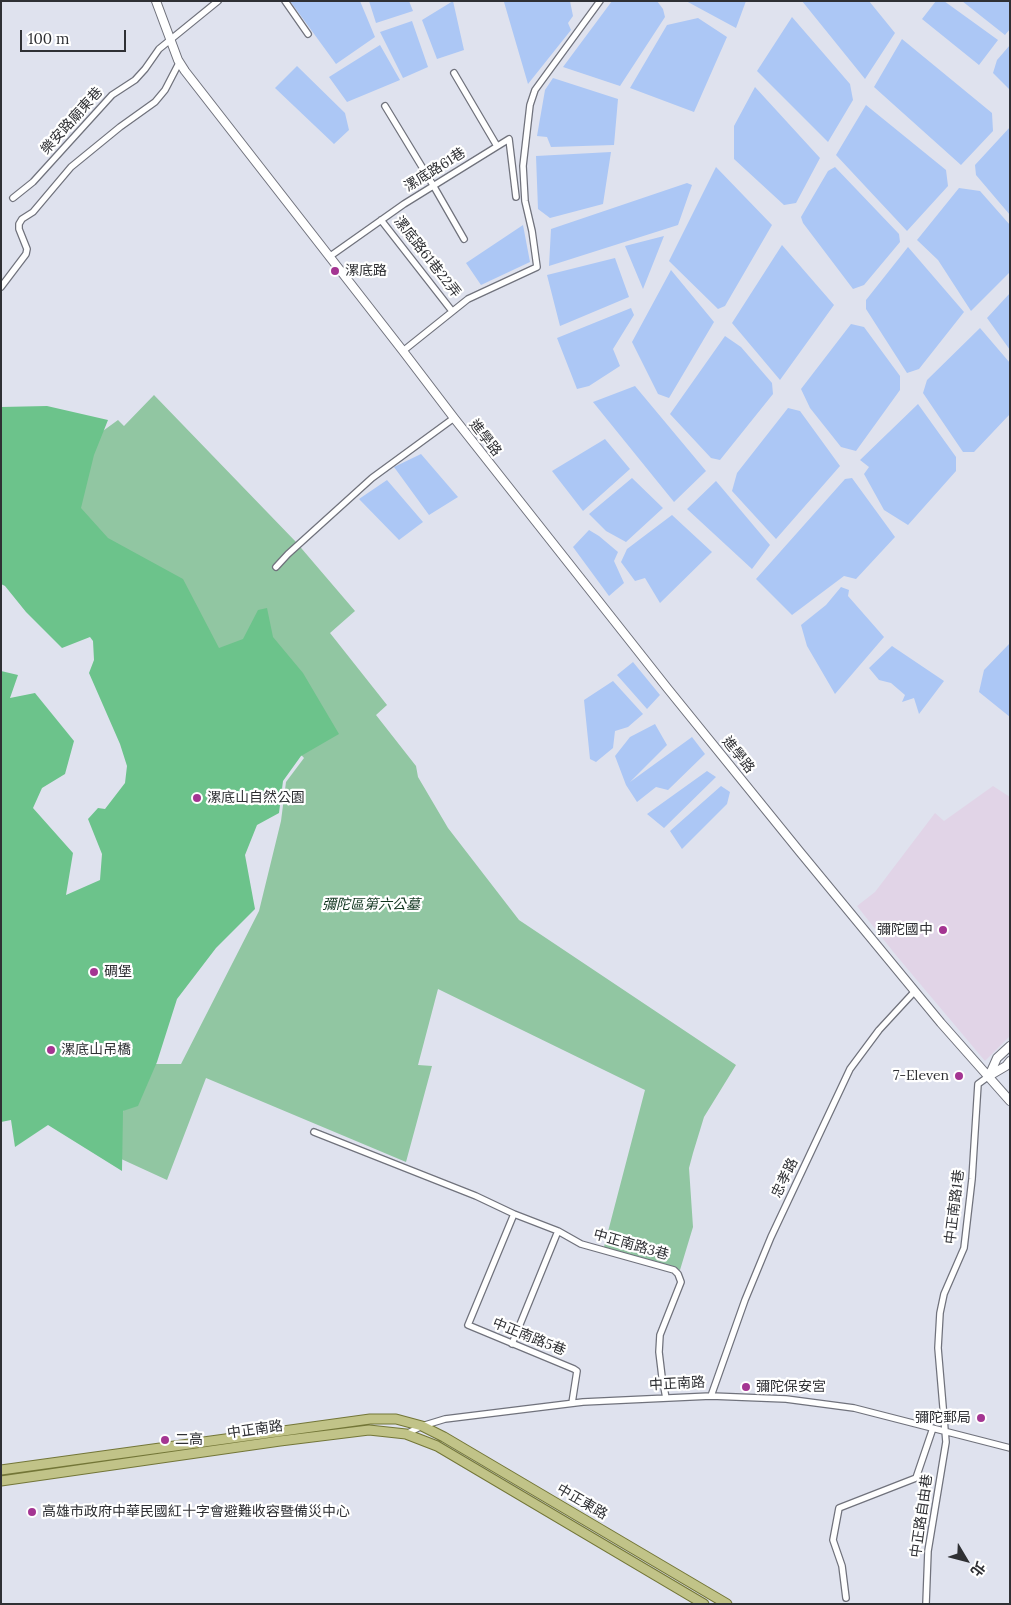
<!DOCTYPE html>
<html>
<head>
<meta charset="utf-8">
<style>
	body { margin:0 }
	#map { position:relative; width:1011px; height:1605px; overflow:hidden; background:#dfe2ee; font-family:Lora,"Noto Sans TC",serif }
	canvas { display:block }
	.frame { position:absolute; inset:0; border:2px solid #2f3034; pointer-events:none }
	.north { position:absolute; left:941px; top:1535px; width:50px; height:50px; -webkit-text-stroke:4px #fff; paint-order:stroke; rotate:127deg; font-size:14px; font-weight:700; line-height:20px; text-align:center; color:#2f3034 }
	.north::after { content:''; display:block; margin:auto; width:18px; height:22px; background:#2f3034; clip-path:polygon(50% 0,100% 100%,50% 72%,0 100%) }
	.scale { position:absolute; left:20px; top:30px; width:106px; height:22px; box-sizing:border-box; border:2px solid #2f3034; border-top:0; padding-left:6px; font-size:15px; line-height:18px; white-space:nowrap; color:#2f3034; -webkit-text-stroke:4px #fff; paint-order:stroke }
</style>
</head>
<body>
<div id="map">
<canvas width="1011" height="1605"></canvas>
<div class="frame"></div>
<div class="north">北</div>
<div class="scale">100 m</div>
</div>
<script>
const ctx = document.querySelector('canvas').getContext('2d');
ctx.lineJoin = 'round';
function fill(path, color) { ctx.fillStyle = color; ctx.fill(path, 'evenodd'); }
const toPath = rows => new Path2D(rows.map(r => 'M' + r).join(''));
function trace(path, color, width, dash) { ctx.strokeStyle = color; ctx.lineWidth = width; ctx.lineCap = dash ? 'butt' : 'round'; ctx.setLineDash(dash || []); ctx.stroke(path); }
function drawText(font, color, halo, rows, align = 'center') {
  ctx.font = font + ' Lora,"Noto Sans TC",serif'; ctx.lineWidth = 4.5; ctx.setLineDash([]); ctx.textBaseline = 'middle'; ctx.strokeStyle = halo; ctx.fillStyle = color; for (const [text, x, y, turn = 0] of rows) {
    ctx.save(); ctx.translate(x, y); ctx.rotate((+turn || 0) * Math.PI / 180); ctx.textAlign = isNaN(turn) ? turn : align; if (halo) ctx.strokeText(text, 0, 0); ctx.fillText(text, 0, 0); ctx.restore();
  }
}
fill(toPath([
	[993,786,1010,797,1010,1036,985,1061,895,954,857,906,875,892,935,813,944,821]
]), '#e1d4e7');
fill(toPath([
	[154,395,296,542,355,611,330,633,387,705,376,715,416,766,418,777,448,828,519,920,736,1065,704,1117,693,1153,689,1168,693,1227,680,1270,604,1247,645,1090,438,989,418,1065,432,1066,406,1162,206,1078,167,1180,106,1152,143,1064,181,1064,259,911,281,821,286,782,304,758,72,507,89,441,118,420,124,426]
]), '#91c6a2');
fill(toPath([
	[47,406,108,420,94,455,81,508,108,538,183,579,219,648,243,639,258,610,267,608,273,637,303,673,339,734,301,756,283,781,279,813,257,825,245,855,255,909,216,948,177,999,157,1062,138,1106,123,1111,122,1171,48,1125,15,1147,11,1120,1,1122,1,671,18,675,10,698,35,693,74,741,65,774,42,788,33,808,73,853,66,895,100,880,102,854,88,819,98,808,105,809,125,783,127,766,120,744,89,673,94,660,93,641,90,637,62,648,26,612,5,586,1,584,1,407]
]), '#6cc38b');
fill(toPath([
	[290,1,360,1,375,37,336,64],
	[369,1,409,1,413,11,376,23],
	[453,1,464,50,437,59,422,20],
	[506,1,570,1,573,16,568,23,571,30,528,84,504,2],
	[612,1,657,1,663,9,665,17,620,86,563,67],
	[686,1,746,1,736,28],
	[802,1,869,1,895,33,865,79],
	[936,1,944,1,998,40,979,65,922,19],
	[962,1,1010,1,1010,29,1005,35],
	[792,17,850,84,853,100,828,142,757,71],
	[698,18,727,37,694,112,630,88,667,25],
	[412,21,428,67,403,78,380,32],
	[902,39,992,113,993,131,961,165,874,87],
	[380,45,400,80,347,102,329,77],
	[1010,45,1010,90,993,73,997,60],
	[297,66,345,113,349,130,334,144,275,88],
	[553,78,618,99,614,145,551,147,547,137,537,136,545,90],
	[755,87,820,158,796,203,784,205,734,159,734,126],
	[866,105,946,170,948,186,907,231,836,155],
	[1010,127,1010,215,976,175,975,165],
	[611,152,603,204,550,218,538,209,536,156],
	[716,167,772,225,725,306,718,309,669,261],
	[835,167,899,234,900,242,864,285,853,289,803,223,801,217,828,171],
	[687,183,692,185,678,225,549,266,551,229],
	[959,188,980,191,1010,225,1010,272,971,311,938,260,917,240],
	[523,225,530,262,481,285,466,263],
	[664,236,643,289,625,246],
	[782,245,834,305,780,380,732,323],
	[908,247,964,312,919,369,907,373,866,309,866,300],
	[615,258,629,297,560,326,547,275],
	[671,270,714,322,669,398,658,394,632,342],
	[1010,293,1010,350,987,318],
	[631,308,634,315,613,349,620,366,589,386,577,389,557,338],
	[851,324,864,327,900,376,900,390,856,451,841,447,810,408,801,389],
	[980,328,1010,363,1010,414,974,452,963,452,923,393,927,380],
	[725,336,741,347,772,383,773,394,720,460,711,458,670,414],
	[635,386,706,471,674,502,593,402],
	[918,404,956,457,956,471,908,525,884,510,864,474,869,467,860,460],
	[788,408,800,411,840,466,776,539,732,491,737,473],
	[605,439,630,469,583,511,552,471],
	[421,454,458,497,429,515,394,467],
	[632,478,663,508,626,542,606,531,589,514],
	[852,478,895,537,856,579,844,576,792,615,756,579,845,479],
	[387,480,423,522,399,540,359,499],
	[716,481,770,545,752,569,687,509],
	[672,515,712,552,660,603,645,578,635,581,621,562,627,549],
	[589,530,599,536,618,552,614,561,624,583,609,596,573,547],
	[841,587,849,590,848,596,884,637,835,694,807,646,801,625,826,605],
	[1010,643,1010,717,979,692,984,670],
	[892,646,944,681,919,714,914,698,902,702,905,695,891,683,879,680,869,668],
	[633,662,660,695,647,709,617,675],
	[613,681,643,714,628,727,615,731,613,748,596,762,590,759,584,700],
	[655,724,667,745,630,782,692,737,705,754,668,790,656,787,637,802,626,785,615,756,630,737],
	[707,771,716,777,664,828,647,814],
	[721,786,730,792,727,804,682,849,670,831]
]), '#acc7f5');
const minor = toPath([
	[285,1,308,34],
	[454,73,497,146],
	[385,106,433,185,464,239],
	[13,198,33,182,112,95,135,80,145,69,159,49,218,1],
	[381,220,452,311],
	[329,257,404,204,509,139,516,197],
	[1,287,26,254,27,249,19,229,19,224,22,219,33,212,71,167,120,127,155,102,165,90,179,63],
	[403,351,468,299,537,267,532,231,525,201,523,166,530,105,535,90,600,1],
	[276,567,288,554,372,478,454,418],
	[314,1132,476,1196,514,1214,558,1231,581,1244,674,1270,678,1274,681,1282,660,1335,659,1352,662,1377,666,1398],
	[514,1214,468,1325,574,1369,577,1371,572,1403],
	[512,1344,558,1231],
	[711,1396,745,1300,771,1237,850,1069,879,1030,915,991],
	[406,1434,422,1426,445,1419,583,1402,711,1396,786,1399,854,1408,1010,1448],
	[846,1598,842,1566,833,1540,839,1508,916,1478,933,1428],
	[926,1604,928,1551,946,1442,938,1348,940,1313,944,1294,964,1248,972,1179,978,1084,989,1076]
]);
const tertiary = toPath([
	[156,1,178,60,185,71,403,351,454,418,668,689,800,852,941,1023,1010,1101],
	[989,1076,997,1058,1010,1046],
	[989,1076,1006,1066,1010,1061]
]);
const primary = toPath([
	[1,1470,370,1419,396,1419,422,1426,444,1437,727,1604],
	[1,1481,280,1441,369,1430,406,1434,437,1446,704,1604]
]);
trace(minor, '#70727c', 8);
trace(tertiary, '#70727c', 10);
trace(primary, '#737637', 11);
trace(minor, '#fff', 5.5);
trace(tertiary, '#fff', 8);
trace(primary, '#c1c388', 9);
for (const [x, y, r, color] of [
	[335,271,5,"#a43592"],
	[197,798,5,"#a43592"],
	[943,930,5,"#a43592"],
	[94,972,5,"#a43592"],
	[51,1050,5,"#a43592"],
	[959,1076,5,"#a43592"],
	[746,1387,5,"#a43592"],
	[981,1418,5,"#a43592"],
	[165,1440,5,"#a43592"],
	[32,1512,5,"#a43592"]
]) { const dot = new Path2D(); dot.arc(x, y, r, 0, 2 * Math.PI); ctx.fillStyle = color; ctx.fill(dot); trace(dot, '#fff', 2); }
drawText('14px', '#2f3034', '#fff', [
	["樂安路廟東巷",72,121,-48],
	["漯底路61巷",435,170,-32],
	["漯底路61巷22弄",427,257,52],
	["進學路",485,438,52],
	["進學路",738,755,51],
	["忠孝路",785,1178,-64],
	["中正南路1巷",955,1207,-83],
	["中正南路3巷",631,1245,16],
	["中正南路5巷",529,1337,22],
	["中正南路",677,1384,-3],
	["中正南路",255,1430,-8],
	["中正東路",582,1502,30],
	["中正路自由巷",922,1516,-82]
]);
drawText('14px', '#2f3034', '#fff', [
	["漯底路",345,271],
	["漯底山自然公園",207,798],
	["彌陀國中",933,930,"right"],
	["碉堡",104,972],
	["漯底山吊橋",61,1050],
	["7-Eleven",949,1076,"right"],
	["彌陀保安宮",756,1387],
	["彌陀郵局",971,1418,"right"],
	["二高",175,1440],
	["高雄市政府中華民國紅十字會避難收容暨備災中心",42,1512]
], 'left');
drawText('italic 14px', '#10351f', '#fff', [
	["彌陀區第六公墓",371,905]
]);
</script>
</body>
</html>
